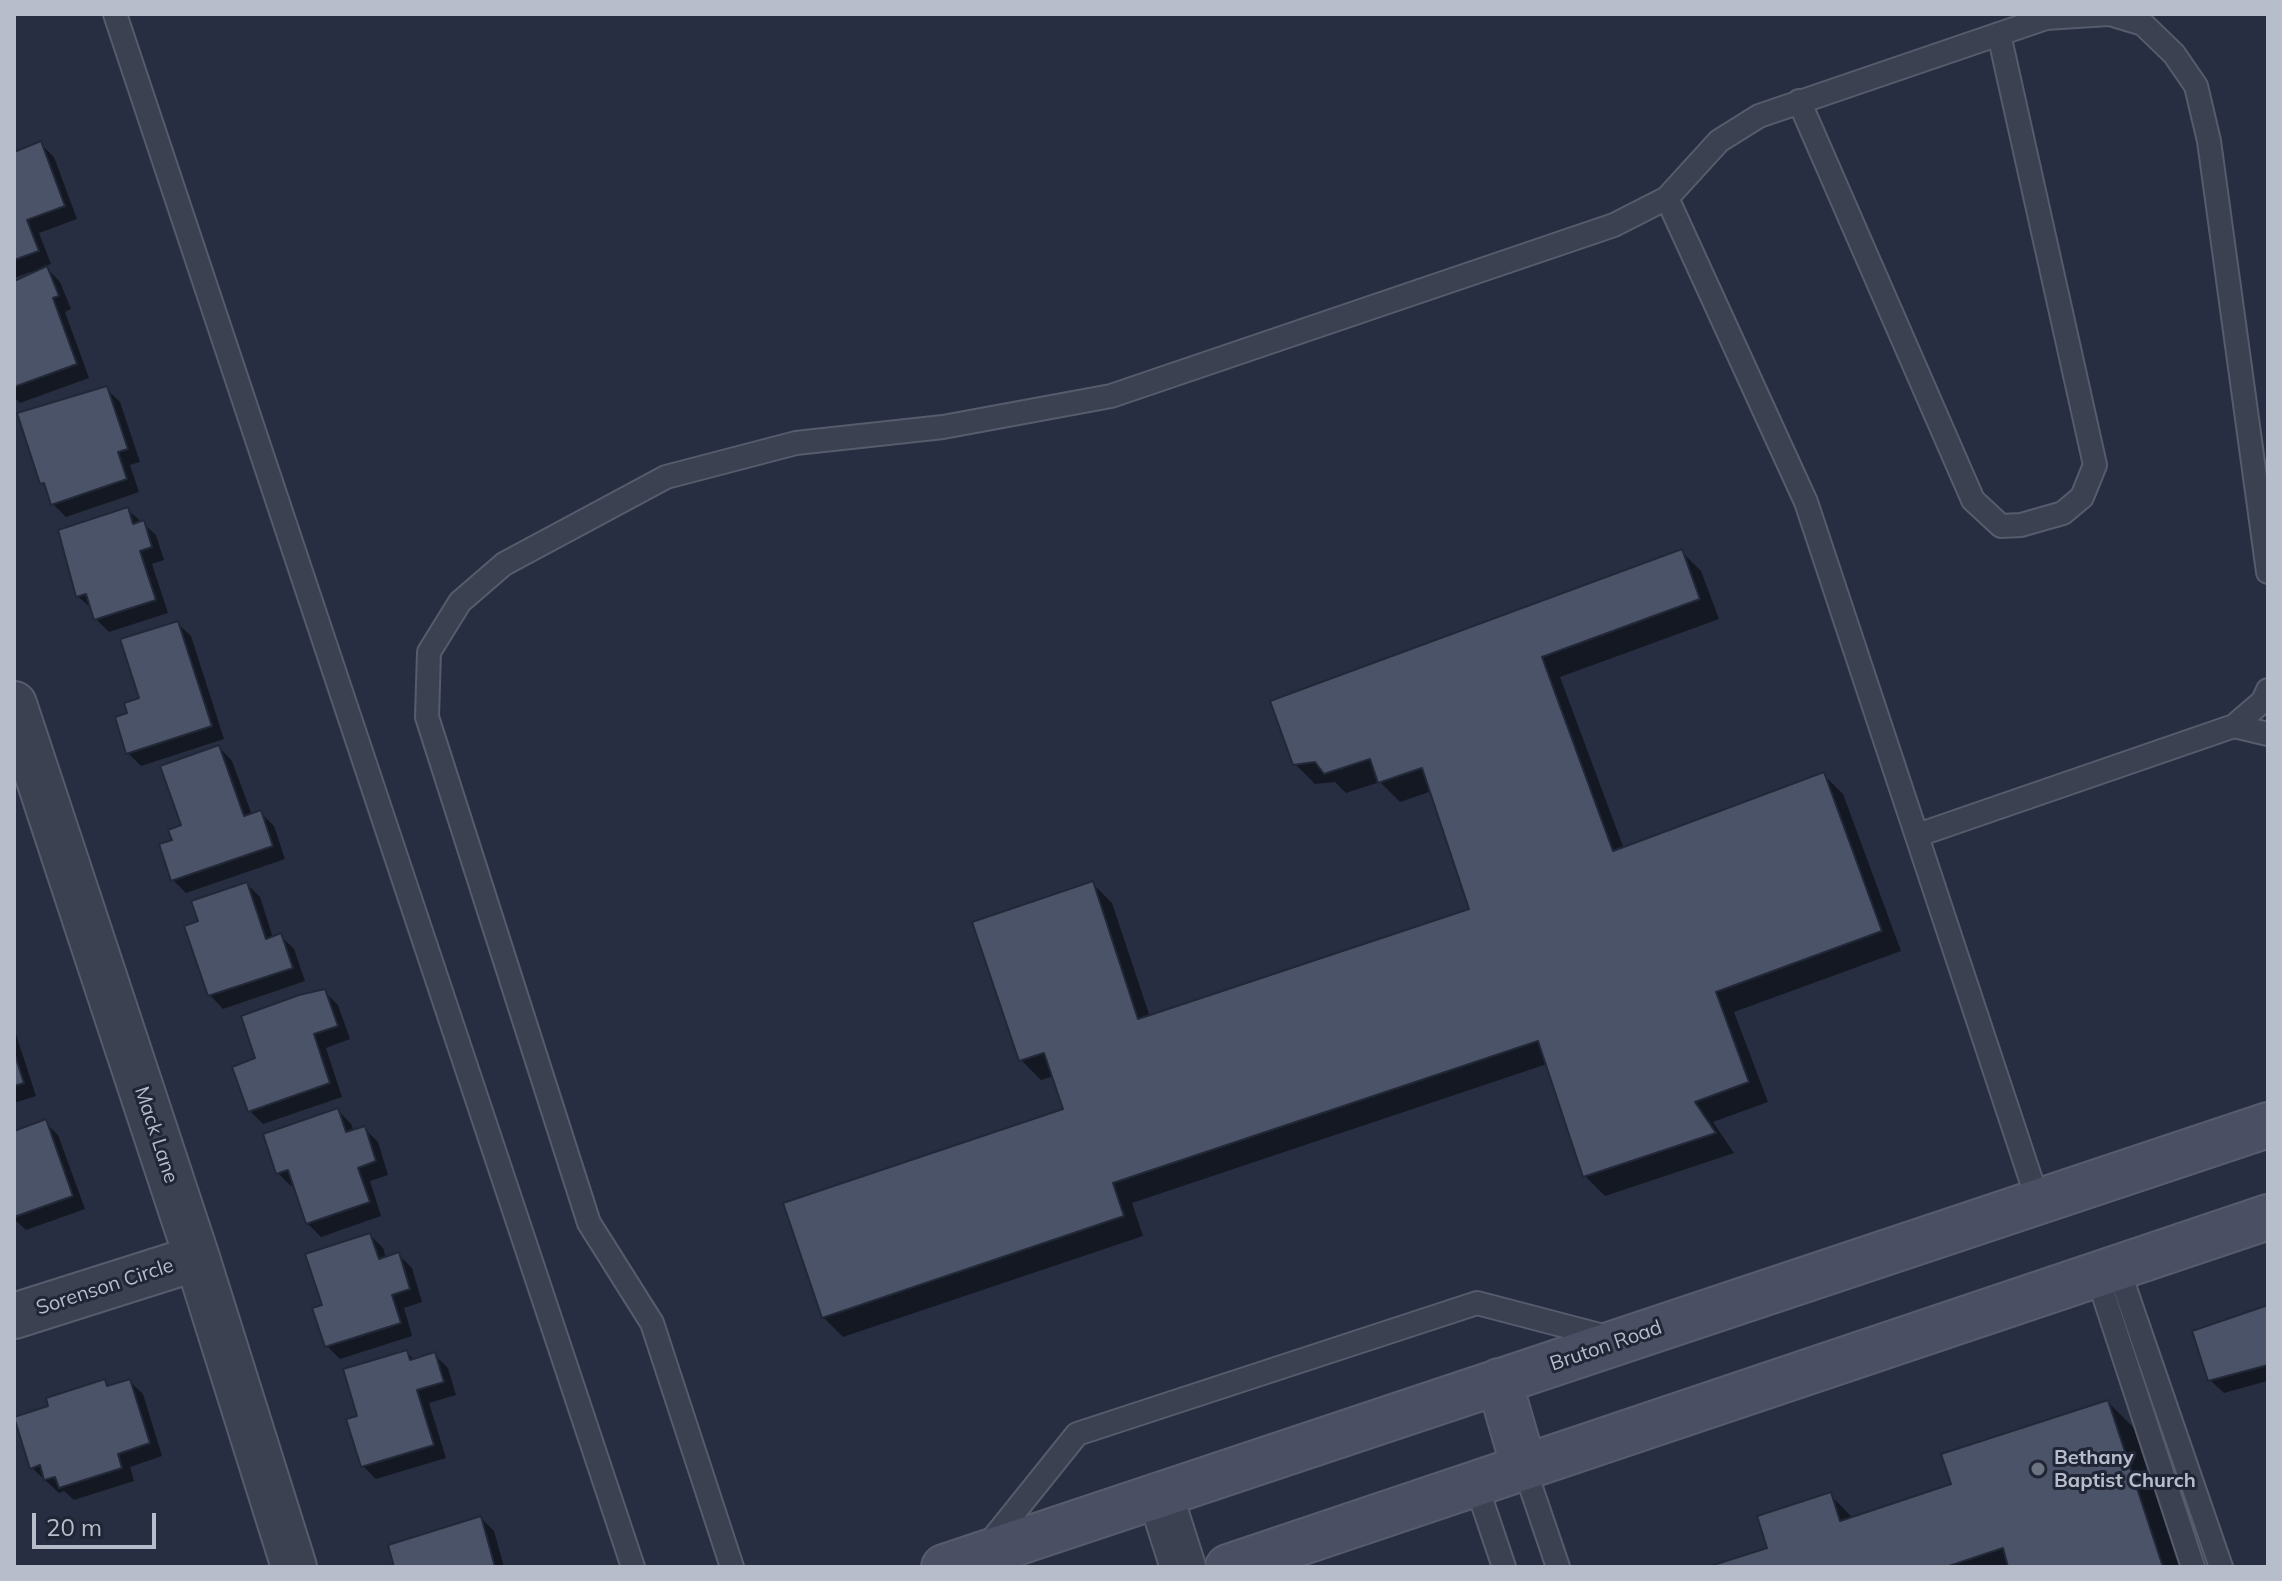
<!DOCTYPE html>
<html>
<head>
<meta charset="utf-8">
<style>
	body { margin:0 }
	#map { position:relative; width:2282px; height:1581px; overflow:hidden; background:#272e41; font-family:Mulish,sans-serif }
	canvas { display:block }
	.frame { position:absolute; inset:0; border:16px solid #b8bdcb; pointer-events:none }
	.scale { position:absolute; left:32px; top:1513px; width:124px; height:36px; box-sizing:border-box; border:4px solid #b8bdcb; border-top:0; padding-left:10px; font-size:24px; line-height:28px; white-space:nowrap; color:#b8bdcb; -webkit-text-stroke:6px #202636; paint-order:stroke }
</style>
</head>
<body>
<div id="map">
<canvas width="2282" height="1581"></canvas>
<div class="frame"></div>
<div class="scale">20 m</div>
</div>
<script>
const ctx = document.querySelector('canvas').getContext('2d');
ctx.lineJoin = 'round';
function fill(path, color) { ctx.fillStyle = color; ctx.fill(path, 'evenodd'); }
const toPath = rows => new Path2D(rows.map(r => 'M' + r).join(''));
function trace(path, color, width, dash) { ctx.strokeStyle = color; ctx.lineWidth = width; ctx.lineCap = dash ? 'butt' : 'round'; ctx.setLineDash(dash || []); ctx.stroke(path); }
function drawText(font, color, halo, rows, align = 'center') {
  ctx.font = font + ' Mulish,sans-serif'; ctx.lineWidth = 6; ctx.setLineDash([]); ctx.textBaseline = 'middle'; ctx.strokeStyle = halo; ctx.fillStyle = color; for (const [text, x, y, turn = 0] of rows) {
    ctx.save(); ctx.translate(x, y); ctx.rotate((+turn || 0) * Math.PI / 180); ctx.textAlign = isNaN(turn) ? turn : align; if (halo) ctx.strokeText(text, 0, 0); ctx.fillText(text, 0, 0); ctx.restore();
  }
}
fill(toPath([
	[41,144,54,157,77,219,39,233,51,264,45,266,60,282,71,309,65,312,89,378,20,403,14,397,14,283,32,275,30,272,14,278,14,154],
	[106,388,120,402,140,462,130,465,139,492,66,517,53,504,48,490,42,483],
	[127,509,156,535,164,560,152,564,168,613,109,632,96,619,93,609,77,596],
	[1681,551,1701,571,1719,619,1560,677,1624,849,1823,774,1843,794,1901,951,1734,1012,1768,1102,1713,1122,1734,1153,1605,1196,1585,1176,1547,1064,1132,1203,1143,1236,843,1337,823,1317,1066,1110,1054,1076,1041,1080,1021,1060,1092,883,1112,903,1150,1017,1471,910,1432,791,1400,802,1380,782,1346,793,1335,782,1315,784,1295,764],
	[177,623,191,636,224,739,141,766,128,753,130,714,141,700],
	[219,747,232,761,252,815,260,812,274,826,285,859,186,893,173,880,174,841,184,826],
	[247,884,260,897,273,938,281,936,294,949,305,981,223,1009,210,995,200,923],
	[324,991,338,1005,350,1039,326,1048,342,1097,263,1124,250,1111,258,1059],
	[14,1028,36,1096,14,1103],
	[338,1110,351,1124,354,1132,364,1128,378,1142,388,1175,370,1181,381,1216,321,1237,307,1223,295,1185,291,1186,278,1173],
	[45,1122,58,1135,85,1209,26,1230,14,1219,14,1133],
	[370,1235,383,1248,386,1258,398,1254,412,1268,422,1302,404,1308,412,1336,340,1359,327,1346,325,1307],
	[2268,1308,2268,1383,2267,1381,2224,1393,2210,1380],
	[406,1352,415,1360,435,1355,448,1368,456,1395,429,1403,446,1458,376,1479,363,1466,359,1417],
	[104,1381,110,1387,129,1381,143,1394,162,1456,130,1467,134,1481,74,1500,64,1491,59,1493,32,1468,51,1407],
	[2108,1402,2134,1428,2179,1567,1714,1567,1770,1549,1830,1495,1854,1519,1954,1486],
	[481,1518,494,1531,504,1567,396,1567]
]), '#0007');
const building = toPath([
	[41,141,65,206,27,220,39,251,14,260,14,152,41,141],
	[47,266,59,296,53,298,77,364,14,387,14,281,47,266],
	[107,386,128,449,118,452,127,479,51,505,44,483,40,484,17,413,107,386],
	[128,507,133,524,144,520,152,547,140,551,156,600,94,620,86,594,76,597,58,530,128,507],
	[1682,549,1700,599,1542,657,1613,851,1824,772,1882,931,1716,992,1749,1082,1695,1102,1716,1133,1583,1177,1538,1041,1113,1183,1124,1216,822,1318,783,1203,1063,1109,1044,1053,1019,1061,972,922,1093,881,1138,1019,1469,909,1422,768,1378,783,1370,759,1324,774,1315,762,1293,765,1270,701,1682,549],
	[178,621,212,726,126,754,115,717,127,713,124,703,139,698,120,639,178,621],
	[219,745,244,816,261,810,273,846,171,881,159,844,172,840,168,830,181,825,160,766,219,745],
	[247,882,266,939,281,933,293,968,208,996,184,926,198,921,191,901,247,882],
	[325,989,338,1026,314,1034,330,1083,248,1112,232,1067,255,1058,241,1016,299,995,325,989],
	[14,1052,24,1083,14,1086,14,1052],
	[338,1108,346,1132,365,1126,376,1161,358,1168,370,1202,306,1224,288,1170,276,1174,263,1134,338,1108],
	[46,1119,73,1196,14,1217,14,1131,46,1119],
	[370,1233,379,1259,399,1252,410,1289,392,1295,401,1323,325,1347,312,1308,322,1305,305,1254,370,1233],
	[2268,1305,2268,1365,2208,1381,2192,1331,2268,1305],
	[407,1350,410,1360,435,1352,444,1382,417,1390,434,1445,361,1467,346,1419,357,1416,343,1369,407,1350],
	[105,1379,107,1386,130,1379,150,1443,118,1454,122,1468,59,1488,55,1477,44,1480,40,1465,30,1469,14,1417,48,1406,46,1398,105,1379],
	[2108,1400,2163,1567,2008,1567,2003,1548,1946,1567,1707,1567,1767,1548,1757,1516,1831,1492,1840,1521,1951,1484,1941,1454,2108,1400],
	[481,1516,495,1567,394,1567,388,1545,481,1516]
]);
fill(building, '#4b5368');
trace(building, '#222838', 2);
const service = toPath([
	[115,14,633,1567],
	[2110,14,2143,24,2174,54,2196,86,2209,141,2268,572],
	[1799,101,1973,500,2001,526,2021,525,2063,513,2082,497,2095,465,1999,34],
	[1667,198,1806,502,2038,1201],
	[2268,690,2263,701,2234,726,2268,734],
	[1918,835,2234,726],
	[2118,1268,2221,1567],
	[2097,1275,2193,1567],
	[1524,1467,1558,1567],
	[1476,1484,1504,1567],
	[988,1545,1077,1434,1477,1303,1611,1338],
	[732,1567,652,1323,589,1223,427,717,429,652,460,602,504,564,666,477,796,443,943,427,1111,396,1614,225,1667,198,1719,141,1759,116,2046,18,2108,14]
]);
const minor = toPath([
	[14,704,197,1258,294,1567],
	[14,1316,197,1258],
	[1160,1495,1183,1567]
]);
const secondary = toPath([
	[1499,1381,1524,1467],
	[944,1567,2268,1125],
	[1228,1567,2268,1217]
]);
trace(service, '#565c6b', 26);
trace(minor, '#565c6b', 48);
trace(secondary, '#565c6b', 48);
trace(service, '#3b4151', 22);
trace(minor, '#3b4151', 44);
trace(secondary, '#4a4f63', 44);
for (const [x, y, r, color] of [
	[2038,1469,8,"#6b7280"]
]) { const dot = new Path2D(); dot.arc(x, y, r, 0, 2 * Math.PI); ctx.fillStyle = color; ctx.fill(dot); trace(dot, '#202636', 3); }
drawText('20px', '#b8bdcb', '#202636', [
	["Mack Lane",156,1135,72],
	["Sorenson Circle",105,1287,-18],
	["Bruton Road",1606,1346,-19]
]);
drawText('bold 20px', '#b8bdcb', '#202636', [
	["Bethany",2054,1458],
	["Baptist Church",2054,1481]
], 'left');
</script>
</body>
</html>
